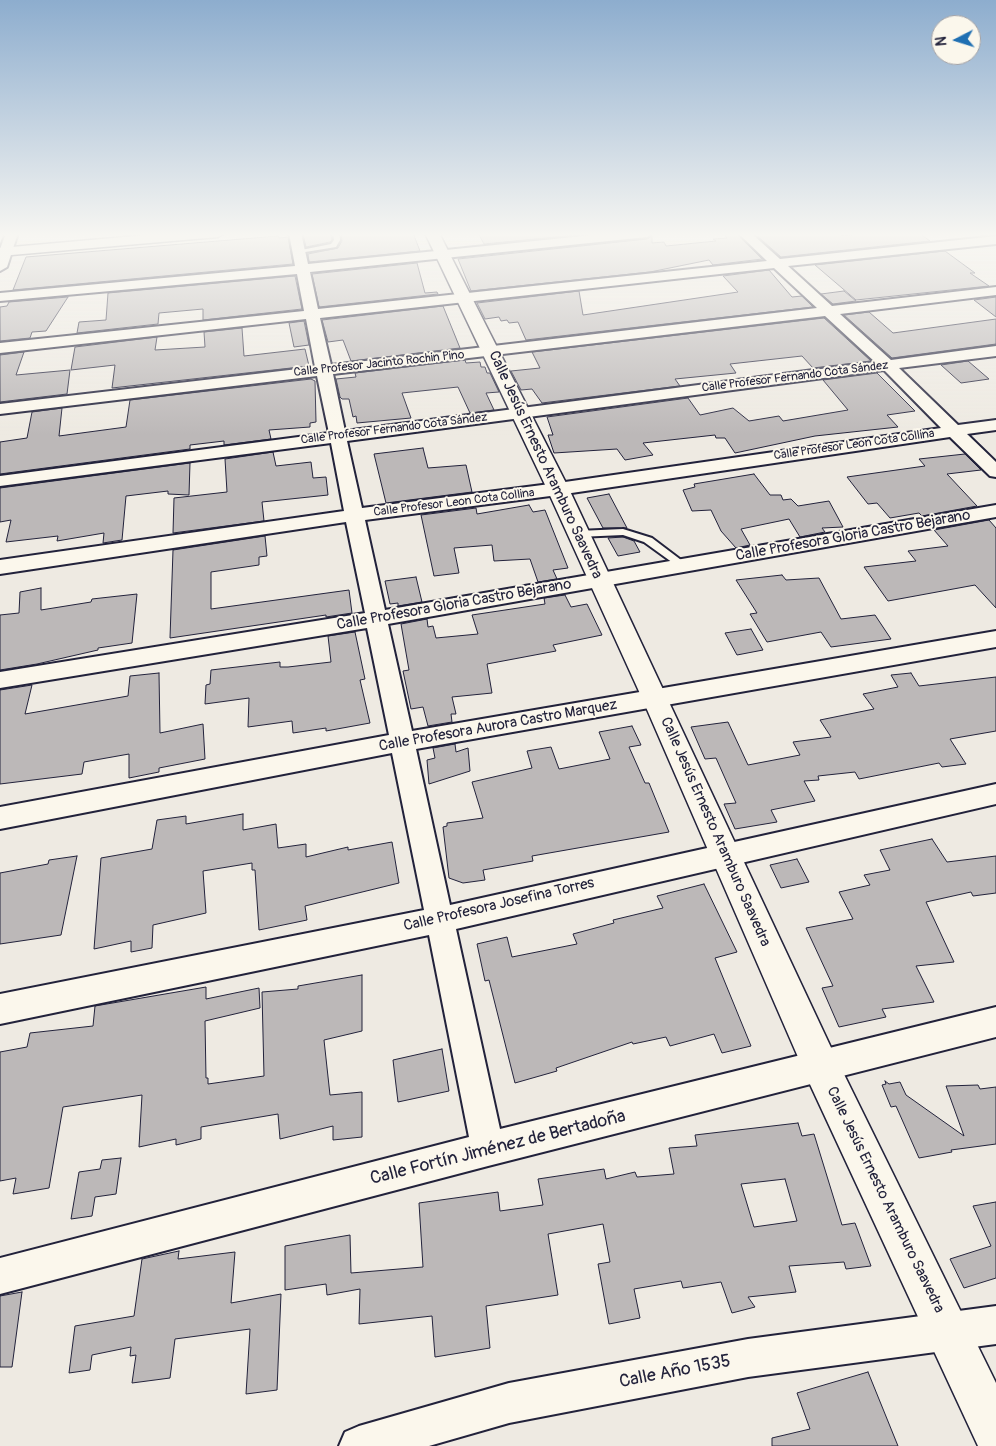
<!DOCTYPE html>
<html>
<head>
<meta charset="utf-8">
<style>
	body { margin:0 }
	#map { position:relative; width:996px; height:1446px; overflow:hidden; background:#eeeae2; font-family:Pangolin,sans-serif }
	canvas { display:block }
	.north { position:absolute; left:931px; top:15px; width:50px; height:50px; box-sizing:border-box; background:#fbf7ec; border:1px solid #a4a2a5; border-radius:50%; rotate:265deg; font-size:14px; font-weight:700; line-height:20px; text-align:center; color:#22223b }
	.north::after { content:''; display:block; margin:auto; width:18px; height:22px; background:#1f6fb2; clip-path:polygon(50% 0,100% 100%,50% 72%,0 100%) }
</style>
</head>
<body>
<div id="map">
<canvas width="996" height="1446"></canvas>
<div class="north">N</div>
</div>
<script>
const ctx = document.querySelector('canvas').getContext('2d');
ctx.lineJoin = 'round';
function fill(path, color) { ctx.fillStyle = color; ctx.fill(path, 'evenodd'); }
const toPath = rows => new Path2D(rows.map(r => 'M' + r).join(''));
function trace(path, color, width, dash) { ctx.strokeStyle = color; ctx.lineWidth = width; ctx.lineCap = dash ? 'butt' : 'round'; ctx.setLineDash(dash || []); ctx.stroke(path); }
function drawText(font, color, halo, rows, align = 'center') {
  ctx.font = font + ' Pangolin,sans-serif'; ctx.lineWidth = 4; ctx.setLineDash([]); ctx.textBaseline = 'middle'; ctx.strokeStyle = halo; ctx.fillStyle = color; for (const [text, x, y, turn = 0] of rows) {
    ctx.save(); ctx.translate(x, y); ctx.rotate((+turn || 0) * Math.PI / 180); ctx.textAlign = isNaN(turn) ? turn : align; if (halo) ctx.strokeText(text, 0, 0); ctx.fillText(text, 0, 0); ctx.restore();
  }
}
const building = toPath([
	[330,233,332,240,330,242,306,247,303,235,330,233],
	[341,233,413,233,420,251,309,262,308,254,338,248,342,241,341,233],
	[478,233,596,233,484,244,478,233],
	[723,233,736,233,762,259,713,265,709,260,650,272,471,291,458,259,647,239,652,236,652,243,664,242,666,246,716,241,713,239,727,238,723,233],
	[754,233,839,233,842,236,870,233,919,233,930,241,781,257,754,233],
	[278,236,279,238,288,237,293,264,13,290,26,257,278,236],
	[945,251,975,273,970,273,989,286,856,300,815,265,945,251],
	[417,263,425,293,437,292,438,294,319,307,312,274,417,263],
	[769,270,792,297,802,296,813,307,526,340,518,322,509,323,507,320,501,321,499,317,485,319,477,303,579,291,583,315,738,292,723,276,769,270],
	[295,276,302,309,203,320,203,309,159,313,158,324,77,333,79,322,106,320,108,293,295,276],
	[844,291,856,301,833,304,821,294,844,291],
	[68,297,46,331,32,332,30,338,0,341,0,307,7,306,9,302,68,297],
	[996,297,996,317,974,300,996,297],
	[443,306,460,348,351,361,343,340,328,342,322,320,443,306],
	[869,312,893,333,996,319,996,344,892,358,844,315,869,312],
	[824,318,871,361,813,368,802,356,730,364,736,373,675,379,680,386,542,403,532,389,521,390,511,371,540,368,532,352,824,318],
	[304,321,309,345,294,347,289,323,304,321],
	[242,328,244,356,305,349,309,366,112,388,115,365,71,370,75,347,157,337,155,350,205,347,204,332,242,328],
	[24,352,16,375,70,370,67,394,0,402,0,355,24,352],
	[465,360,466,363,480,362,481,367,485,367,487,373,490,373,499,392,486,393,494,410,470,413,458,387,402,393,411,418,357,423,356,416,353,417,349,399,342,399,340,397,336,379,356,377,355,373,465,360],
	[968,361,989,379,961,383,941,365,968,361],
	[877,373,915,411,887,415,898,427,815,436,735,453,725,438,716,438,715,435,643,443,653,455,625,460,617,449,554,453,548,435,553,435,547,417,688,398,700,415,733,408,749,421,779,416,783,421,848,410,823,380,877,373],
	[311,379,315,381,316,422,310,423,310,427,269,430,271,439,224,445,224,441,190,445,190,449,0,474,0,442,27,438,32,412,62,408,59,436,126,427,130,400,311,379],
	[423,448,428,468,466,465,472,492,386,503,374,454,423,448],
	[273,452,276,466,311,462,313,478,326,477,328,495,262,502,264,521,173,533,174,498,227,492,225,459,273,452],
	[965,454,981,470,947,474,977,506,922,516,919,513,890,518,877,503,868,504,847,477,925,466,919,459,965,454],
	[190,463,189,495,168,494,168,491,126,496,122,540,103,543,104,533,57,541,58,536,6,542,11,520,0,522,0,488,190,463],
	[754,474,770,495,781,495,783,500,791,499,798,506,829,501,843,527,822,528,825,532,800,537,789,519,741,529,750,545,736,548,721,531,711,510,692,511,683,490,695,487,694,484,754,474],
	[609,494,627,528,603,528,587,498,609,494],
	[529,505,533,512,545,510,568,568,553,570,557,579,538,582,530,559,494,561,492,545,454,548,459,573,434,576,421,515,476,508,477,514,529,505],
	[989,520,996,528,996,608,975,585,888,601,864,567,916,561,908,551,948,546,934,530,989,520],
	[265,536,267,556,259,557,259,565,211,572,211,609,349,590,352,613,326,617,326,615,170,638,173,550,265,536],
	[623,537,634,541,640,552,618,556,608,538,623,537],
	[782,575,786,580,819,578,841,619,875,615,891,639,831,647,821,632,767,642,750,614,757,613,736,580,782,575],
	[416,577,422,602,398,606,398,603,390,604,385,581,416,577],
	[41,588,41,610,91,602,92,599,137,594,132,643,98,648,98,650,37,664,0,670,0,615,19,613,20,592,41,588],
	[565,595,571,607,587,604,602,635,553,645,556,651,487,664,492,693,452,697,456,714,451,714,452,722,428,726,423,707,411,709,403,671,409,670,401,624,427,619,428,627,433,626,436,638,478,634,472,615,545,604,544,598,565,595],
	[751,629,763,650,737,655,725,633,751,629],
	[355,632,365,679,360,680,370,723,326,731,326,728,293,733,292,721,248,727,249,698,205,704,206,685,210,684,211,670,280,662,280,667,288,667,331,662,328,636,355,632],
	[159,673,160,733,203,724,205,759,159,768,159,772,129,778,129,754,84,762,82,774,0,784,0,690,32,685,25,714,128,696,130,676,159,673],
	[911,673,919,686,996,677,996,731,950,739,966,764,942,767,939,763,859,779,855,772,818,776,819,780,804,781,815,801,771,810,777,822,735,829,724,804,736,803,716,758,705,759,691,727,728,722,748,765,800,755,793,742,831,737,820,720,874,709,863,694,898,687,891,675,911,673],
	[632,726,641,745,629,747,645,783,649,783,669,832,532,856,533,861,483,870,485,880,463,883,449,878,443,827,447,826,447,823,483,818,472,782,532,768,527,751,551,747,559,769,610,759,599,732,632,726],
	[455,744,456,752,468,748,470,771,429,784,427,760,435,758,433,748,455,744],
	[243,814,243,830,276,824,278,848,306,844,306,857,348,847,348,850,392,842,399,883,305,906,307,920,259,930,255,870,252,870,252,863,203,871,206,913,153,925,152,948,131,952,131,941,94,949,101,858,152,849,157,820,186,816,186,824,243,814],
	[932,839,947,862,996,856,996,893,973,896,971,892,926,902,954,962,916,966,934,1002,882,1009,886,1017,839,1027,822,988,833,986,806,928,853,919,839,892,870,885,864,875,890,870,880,850,932,839],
	[77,856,61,935,0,944,0,873,48,864,49,860,77,856],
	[797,859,809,882,781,888,770,865,797,859],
	[704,884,737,952,715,958,751,1046,722,1053,714,1034,670,1046,666,1037,633,1044,632,1042,556,1068,557,1071,515,1083,489,980,485,981,477,944,507,937,512,957,577,944,573,934,614,923,613,920,663,908,657,896,704,884],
	[362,975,362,1031,324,1040,330,1095,362,1092,362,1137,333,1140,333,1126,280,1139,278,1114,201,1127,201,1139,176,1145,176,1139,139,1147,142,1095,63,1107,49,1188,13,1194,16,1178,0,1181,0,1052,27,1047,30,1033,93,1026,95,1006,206,987,206,999,259,988,260,1008,205,1021,206,1078,208,1078,208,1084,264,1076,262,992,298,989,298,986,362,975],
	[442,1049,449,1091,398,1102,393,1060,442,1049],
	[885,1081,889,1084,900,1082,906,1095,964,1136,946,1086,978,1085,980,1089,996,1087,996,1144,951,1150,952,1152,919,1158,896,1106,891,1107,882,1085,886,1084,885,1081],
	[798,1123,802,1136,814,1134,842,1225,855,1223,871,1266,846,1269,844,1262,789,1266,796,1292,748,1297,755,1307,732,1313,721,1282,683,1288,681,1281,634,1289,640,1318,609,1324,598,1264,610,1262,603,1224,548,1234,558,1295,486,1306,490,1348,435,1357,432,1316,359,1324,360,1289,327,1295,326,1284,285,1290,285,1246,350,1235,351,1273,423,1267,419,1203,498,1192,500,1211,543,1205,538,1179,604,1169,606,1179,635,1172,637,1177,674,1174,669,1148,697,1146,695,1135,798,1123],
	[785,1179,797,1221,754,1227,741,1184,785,1179],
	[121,1158,116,1194,95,1197,92,1216,71,1219,79,1172,100,1169,102,1160,121,1158],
	[996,1202,996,1278,964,1288,950,1259,991,1246,973,1206,996,1202],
	[179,1251,178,1259,235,1252,231,1303,281,1294,277,1390,246,1394,250,1329,175,1339,170,1378,132,1383,136,1355,130,1356,131,1347,92,1355,90,1370,69,1373,75,1326,134,1316,142,1259,179,1251],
	[22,1292,12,1367,0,1367,0,1296,22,1292],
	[868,1372,898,1446,772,1446,772,1438,810,1429,797,1393,868,1372]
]);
fill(building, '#bcb8b8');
trace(building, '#22223b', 1);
const lane = toPath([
	[333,233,339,233,340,240,336,247,299,253,296,251,331,244,334,240,333,233],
	[623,529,652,538,689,566,688,568,680,568,644,542,623,535,578,537,573,534,578,531,623,529]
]);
const street = toPath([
	[6,233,18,233,7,267,0,271,0,249,6,233],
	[289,233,301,233,308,264,613,233,653,233,647,237,310,272,318,309,767,261,738,233,751,233,780,259,996,236,996,244,788,266,832,306,996,287,996,295,840,314,891,360,996,346,996,356,899,368,958,425,996,420,996,430,967,434,996,462,996,477,990,476,950,437,558,495,365,520,385,610,996,505,996,517,388,624,412,731,996,631,996,647,416,749,450,905,996,784,996,804,456,929,500,1129,996,1007,996,1037,488,1166,0,1294,0,1258,469,1137,429,935,0,1024,0,994,424,910,392,753,0,829,0,807,389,735,367,628,0,688,0,672,365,613,346,522,0,574,0,560,344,511,331,443,0,486,0,476,329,433,317,376,0,414,0,404,315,367,306,319,0,353,0,343,304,311,297,274,0,301,0,293,295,266,289,233],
	[774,268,817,308,331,365,320,318,774,268],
	[825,316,875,362,345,431,333,374,825,316],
	[884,370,941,428,558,483,362,508,347,441,884,370],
	[996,1306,996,1344,748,1377,509,1423,429,1446,339,1446,345,1432,359,1426,509,1383,748,1339,996,1306]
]);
const secondary = toPath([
	[170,233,225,233,218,237,0,256,0,248,170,233],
	[425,233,439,233,569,489,834,1054,996,1383,996,1446,978,1446,808,1080,642,698,547,489,425,233]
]);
trace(lane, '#22223b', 4);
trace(street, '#22223b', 4);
trace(secondary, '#22223b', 3);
fill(lane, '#fbf7ec');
fill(street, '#fbf7ec');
fill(secondary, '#fbf7ec');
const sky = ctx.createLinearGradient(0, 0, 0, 435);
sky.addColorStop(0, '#8dadce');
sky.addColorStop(0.54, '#f7f6f2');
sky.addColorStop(1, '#f7f6f200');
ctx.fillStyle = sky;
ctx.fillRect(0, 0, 996, 435);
drawText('12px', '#22223b', '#fbf7ec', [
	["Calle Profesor Jacinto Rochin Pino",379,364,-6],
	["Calle Profesor Fernando Cota Sández",795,377,-7],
	["Calle Profesor Fernando Cota Sández",394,429,-7],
	["Calle Profesor Leon Cota Collina",854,445,-8],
	["Calle Profesor Leon Cota Collina",454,503,-7]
]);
drawText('15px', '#22223b', '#fbf7ec', [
	["Calle Jesús Ernesto Aramburo Saavedra",545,465,65],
	["Calle Profesora Gloria Castro Bejarano",853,536,-10],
	["Calle Profesora Gloria Castro Bejarano",454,605,-10],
	["Calle Profesora Aurora Castro Marquez",498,726,-10],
	["Calle Jesús Ernesto Aramburo Saavedra",715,832,66],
	["Calle Profesora Josefina Torres",499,905,-13],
	["Calle Jesús Ernesto Aramburo Saavedra",885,1200,64]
]);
drawText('18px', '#22223b', '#fbf7ec', [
	["Calle Fortín Jiménez de Bertadoña",498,1148,-14],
	["Calle Año 1535",675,1372,-11]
]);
</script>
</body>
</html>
